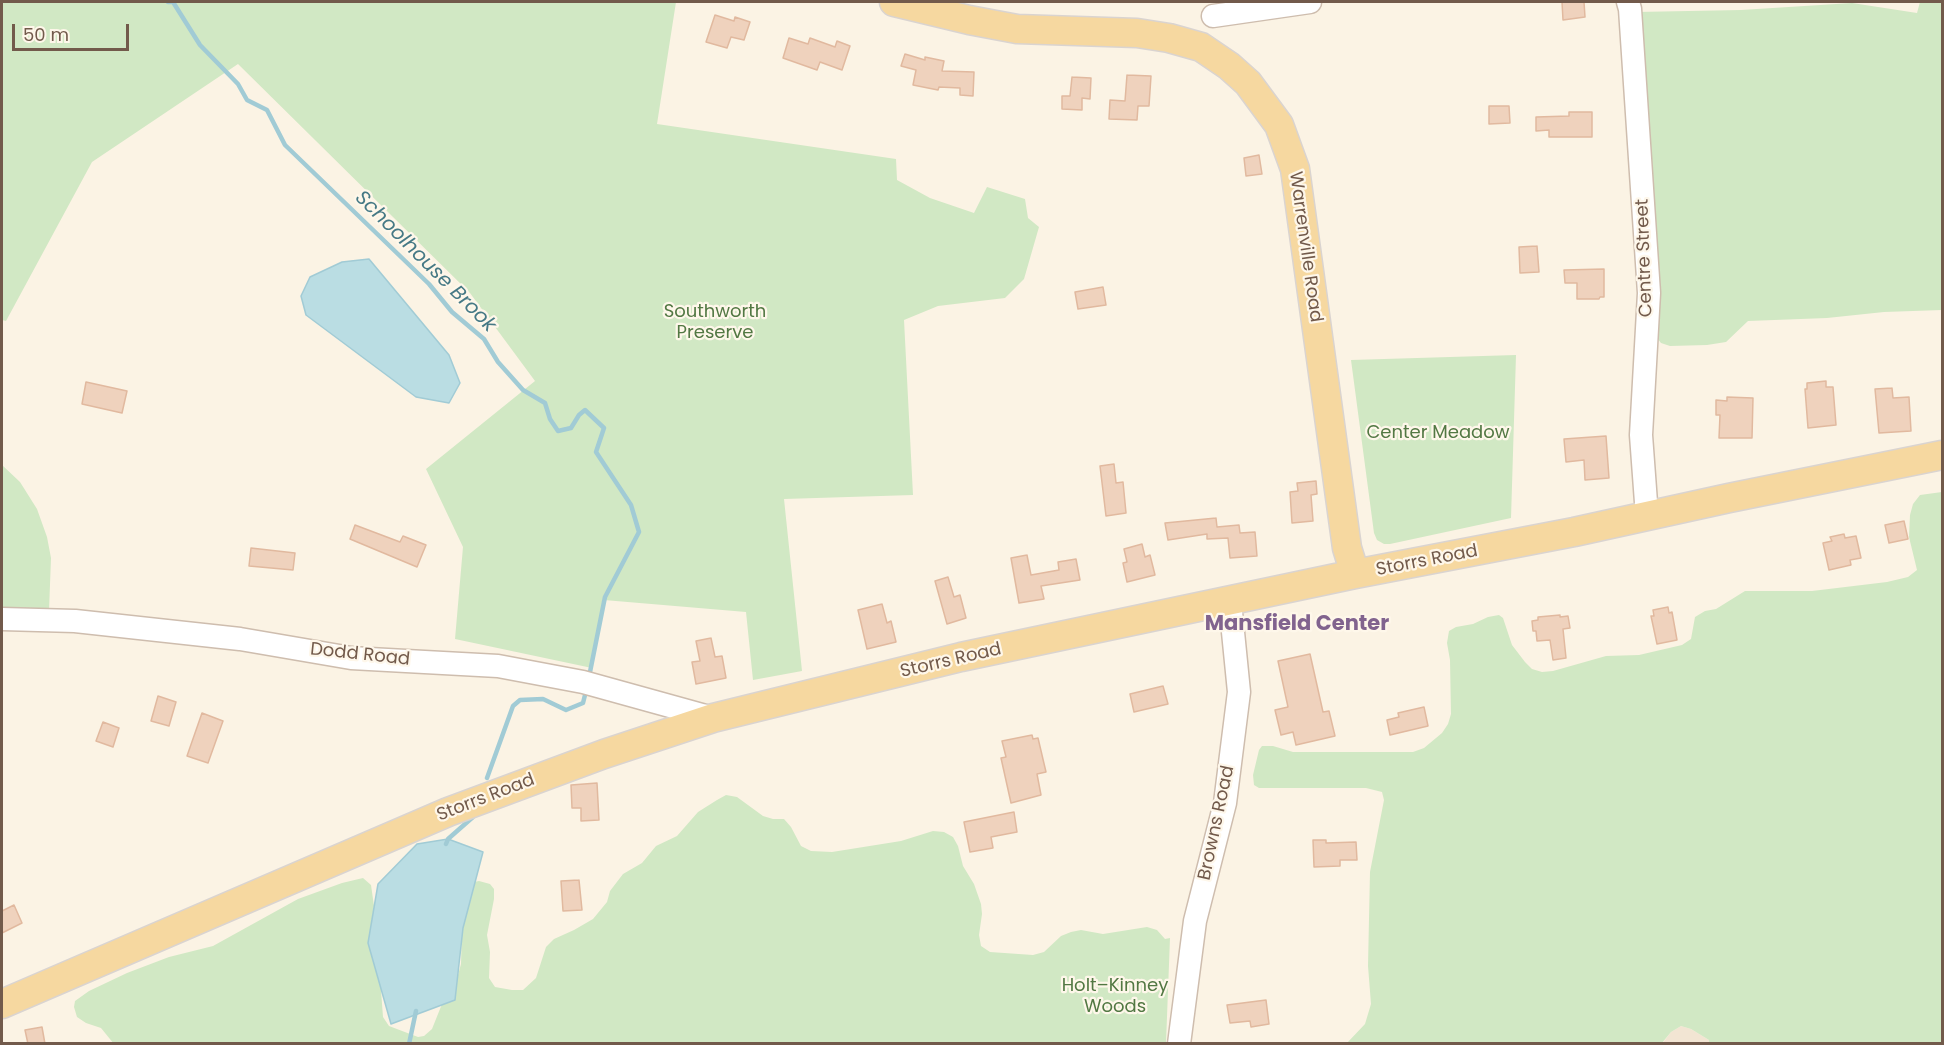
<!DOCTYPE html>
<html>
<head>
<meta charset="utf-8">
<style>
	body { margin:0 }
	#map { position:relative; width:1944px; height:1045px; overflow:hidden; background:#fbf3e4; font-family:Poppins,sans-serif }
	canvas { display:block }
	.frame { position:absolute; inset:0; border:3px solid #725a4b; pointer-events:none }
	.scale { position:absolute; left:12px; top:24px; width:117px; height:27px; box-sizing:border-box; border:3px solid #725a4b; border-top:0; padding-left:8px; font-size:18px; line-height:21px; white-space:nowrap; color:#725a4b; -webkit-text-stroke:4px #fef7ea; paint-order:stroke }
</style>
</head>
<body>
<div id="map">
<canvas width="1944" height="1045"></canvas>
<div class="frame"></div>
<div class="scale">50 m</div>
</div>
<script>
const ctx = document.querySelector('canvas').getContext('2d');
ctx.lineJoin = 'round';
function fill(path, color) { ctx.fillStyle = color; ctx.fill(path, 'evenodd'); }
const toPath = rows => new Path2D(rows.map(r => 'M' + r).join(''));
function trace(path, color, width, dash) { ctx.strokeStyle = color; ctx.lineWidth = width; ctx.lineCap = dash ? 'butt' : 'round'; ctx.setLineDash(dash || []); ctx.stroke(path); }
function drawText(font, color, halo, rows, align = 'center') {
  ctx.font = font + ' Poppins,sans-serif'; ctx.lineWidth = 4.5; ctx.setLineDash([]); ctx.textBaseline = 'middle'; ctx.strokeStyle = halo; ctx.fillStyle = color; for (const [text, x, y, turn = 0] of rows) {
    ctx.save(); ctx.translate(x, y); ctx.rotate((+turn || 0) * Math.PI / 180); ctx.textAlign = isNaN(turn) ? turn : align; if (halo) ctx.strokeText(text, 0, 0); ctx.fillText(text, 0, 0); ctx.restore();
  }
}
fill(toPath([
	[1681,1026,1691,1029,1709,1040,1709,1043,1662,1044,1671,1032]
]), '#f2e5d3');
fill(toPath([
	[2,2,676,2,657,124,896,159,897,180,930,198,974,213,987,187,1025,199,1028,218,1039,227,1024,279,1005,298,938,306,904,320,913,495,784,499,802,671,753,680,746,612,604,600,592,668,455,639,463,547,426,469,535,381,470,293,238,64,92,162,6,321,2,320],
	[1920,2,1942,2,1942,310,1884,312,1827,318,1748,321,1726,342,1707,345,1670,346,1661,343,1654,334,1636,12,1741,10,1852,3,1917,13],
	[1516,355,1511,518,1390,544,1384,544,1377,540,1374,533,1351,360],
	[2,465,20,482,37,509,47,537,51,558,49,611,2,608],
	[1942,492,1942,1043,1709,1043,1709,1040,1691,1029,1681,1026,1671,1032,1662,1043,1347,1043,1365,1024,1371,1004,1368,966,1370,872,1384,800,1382,792,1366,788,1259,788,1254,785,1253,775,1259,750,1262,746,1273,746,1293,752,1413,752,1424,748,1442,733,1448,724,1451,714,1450,660,1447,643,1449,631,1456,627,1473,624,1488,617,1499,615,1503,618,1512,645,1525,662,1532,669,1542,672,1553,671,1606,656,1639,655,1682,645,1691,639,1695,617,1705,611,1716,609,1745,591,1812,591,1887,582,1908,577,1917,570,1909,537,1910,515,1913,504,1920,495],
	[726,795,737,797,763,816,773,819,784,819,791,827,801,846,811,851,832,852,901,841,933,831,944,832,953,837,958,846,963,866,974,884,981,904,982,914,979,935,981,946,990,952,1033,955,1044,952,1061,936,1071,932,1081,930,1103,934,1147,927,1157,930,1165,939,1170,938,1166,1043,114,1044,101,1028,86,1023,77,1017,74,1007,75,1001,89,991,127,973,169,957,213,946,298,899,342,883,363,878,371,885,374,906,369,937,380,977,383,1017,389,1026,418,1037,424,1036,432,1029,442,1004,455,986,461,964,462,926,474,882,479,881,490,884,494,889,494,899,487,935,490,952,489,978,495,987,512,990,523,990,536,978,546,947,554,939,574,930,593,919,607,902,610,891,623,874,642,863,656,846,677,836,698,812,717,800]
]), '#d1e8c4');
const water = toPath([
	[369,259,449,355,460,383,449,403,416,397,306,315,301,296,310,277,342,262,369,259],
	[448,839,483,852,463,928,455,1000,391,1024,368,943,378,884,417,844,448,839]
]);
fill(water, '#badde3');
trace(water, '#a1cbd5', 1.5);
trace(toPath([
	[168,2,173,2,200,45,238,84,247,100,267,110,285,145,429,284,452,312,484,339,498,362,523,390,545,403,550,419,558,431,571,428,579,415,585,410,604,428,596,452,631,505,639,532,605,597,589,677],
	[487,778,513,706,520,700,543,699,566,710,583,703,586,691],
	[446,844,448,839,473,817],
	[409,1044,416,1011]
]), '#a1cbd5', 4.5);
const building = toPath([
	[1562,2,1584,2,1585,17,1563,20,1562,2],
	[715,15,734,21,735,17,750,22,744,40,731,37,727,48,706,42,715,15],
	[789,38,808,44,810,38,835,47,837,41,850,46,842,70,820,62,817,70,783,58,789,38],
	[905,54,925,60,925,57,944,61,942,71,974,72,973,96,960,95,960,88,939,87,938,90,913,85,916,70,901,66,905,54],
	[1127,75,1151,76,1149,106,1138,106,1137,120,1109,119,1110,100,1125,101,1127,75],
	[1072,77,1091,78,1090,99,1082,98,1082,110,1062,109,1062,96,1070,96,1072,77],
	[1489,106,1509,106,1510,123,1489,124,1489,106],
	[1569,112,1592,112,1592,137,1549,137,1549,130,1536,131,1536,117,1569,116,1569,112],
	[1259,155,1262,174,1246,176,1244,158,1259,155],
	[1537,246,1539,272,1520,273,1519,247,1537,246],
	[1604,269,1604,297,1600,297,1599,299,1577,299,1577,283,1565,283,1564,270,1604,269],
	[1103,287,1106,305,1078,309,1075,292,1103,287],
	[1826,381,1826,387,1833,387,1836,425,1808,428,1805,389,1807,389,1807,383,1826,381],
	[86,382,127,391,122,413,82,404,86,382],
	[1892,388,1893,398,1909,397,1911,431,1879,433,1875,389,1892,388],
	[1727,397,1753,398,1752,438,1719,438,1720,415,1716,415,1716,400,1727,401,1727,397],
	[1606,436,1609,478,1585,480,1584,460,1566,462,1564,439,1606,436],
	[1114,464,1116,483,1123,482,1126,513,1106,516,1100,466,1114,464],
	[1316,481,1317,494,1311,495,1313,521,1292,523,1290,492,1298,491,1297,483,1316,481],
	[1216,518,1217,527,1239,525,1240,533,1255,532,1257,556,1230,558,1228,538,1207,539,1207,534,1168,540,1165,523,1216,518],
	[1904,521,1908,539,1889,543,1885,525,1904,521],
	[355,525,400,542,403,536,426,545,417,567,350,539,355,525],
	[1844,534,1845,538,1856,536,1861,558,1850,560,1851,565,1829,570,1823,543,1832,541,1830,537,1844,534],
	[1142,544,1145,557,1150,555,1155,575,1127,582,1123,563,1127,562,1124,549,1142,544],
	[251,548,295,553,293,570,249,566,251,548],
	[1027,555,1031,575,1059,570,1058,562,1076,559,1080,580,1041,586,1044,599,1019,603,1011,558,1027,555],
	[948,577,954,597,960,595,966,618,947,624,935,581,948,577],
	[882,604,887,623,891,621,896,642,867,649,858,610,882,604],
	[1668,607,1669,613,1672,612,1677,640,1657,644,1651,616,1654,616,1653,610,1668,607],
	[1560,615,1560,617,1568,616,1570,628,1563,629,1566,658,1553,660,1550,640,1537,641,1536,631,1533,631,1532,621,1538,620,1538,617,1560,615],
	[711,638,715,657,722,656,726,678,696,684,692,662,700,661,696,641,711,638],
	[1310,654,1323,712,1329,711,1335,736,1296,745,1293,732,1281,735,1275,710,1288,707,1278,661,1310,654],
	[1163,686,1168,704,1134,712,1130,694,1163,686],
	[158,696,176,702,169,726,151,721,158,696],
	[1424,707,1428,726,1390,735,1387,720,1399,717,1398,713,1424,707],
	[202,713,223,721,208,763,187,756,202,713],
	[103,722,119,728,113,747,96,741,103,722],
	[1032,735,1033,739,1038,738,1046,772,1037,774,1041,795,1011,803,1001,758,1006,757,1002,741,1032,735],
	[597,783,599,820,581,821,581,808,572,808,571,785,597,783],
	[1014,812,1017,832,991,837,993,848,970,852,964,822,1014,812],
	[1313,840,1326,840,1326,843,1356,842,1357,860,1340,860,1340,866,1314,867,1313,840],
	[579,880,582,910,563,911,561,881,579,880],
	[14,905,22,923,2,933,2,911,14,905],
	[1266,1000,1269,1024,1251,1027,1250,1021,1230,1023,1227,1005,1266,1000],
	[42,1027,45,1044,28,1044,25,1030,42,1027]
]);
fill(building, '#efd2bd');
trace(building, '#e1b99f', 1.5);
const minor = toPath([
	[1628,2,1630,9,1649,293,1641,435,1647,516],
	[1213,16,1310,2],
	[2,619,75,621,240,639,351,658,498,666,583,682,713,718],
	[1179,1044,1195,921,1225,803,1239,692,1230,602]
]);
const major = toPath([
	[894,2,969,20,1017,29,1137,33,1169,38,1201,47,1229,66,1248,83,1279,125,1295,169,1347,548,1355,574],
	[2,1004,448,812,604,754,713,718,961,657,1355,574,1574,532,1729,498,1942,455]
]);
trace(minor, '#cebdae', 25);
trace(major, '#dad4d0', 31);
trace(minor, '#fff', 22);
trace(major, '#f6d8a0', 28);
drawText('18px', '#725a4b', '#fef7ea', [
	["Warrenville Road",1305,247,82],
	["Centre Street",1645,258,-92],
	["Storrs Road",1427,561,-11],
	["Dodd Road",360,655,6],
	["Storrs Road",951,661,-13],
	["Storrs Road",486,798,-21],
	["Browns Road",1217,823,-78]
]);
drawText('18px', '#527843', '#fef7ea', [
	["Southworth",715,312],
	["Preserve",715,333],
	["Center Meadow",1438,433],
	["Holt–Kinney",1115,986],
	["Woods",1115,1007]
]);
drawText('italic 20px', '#467985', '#fef7ea', [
	["Schoolhouse Brook",425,262,45]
]);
drawText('bold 21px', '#81638e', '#fef7ea', [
	["Mansfield Center",1297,625]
]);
</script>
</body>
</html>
